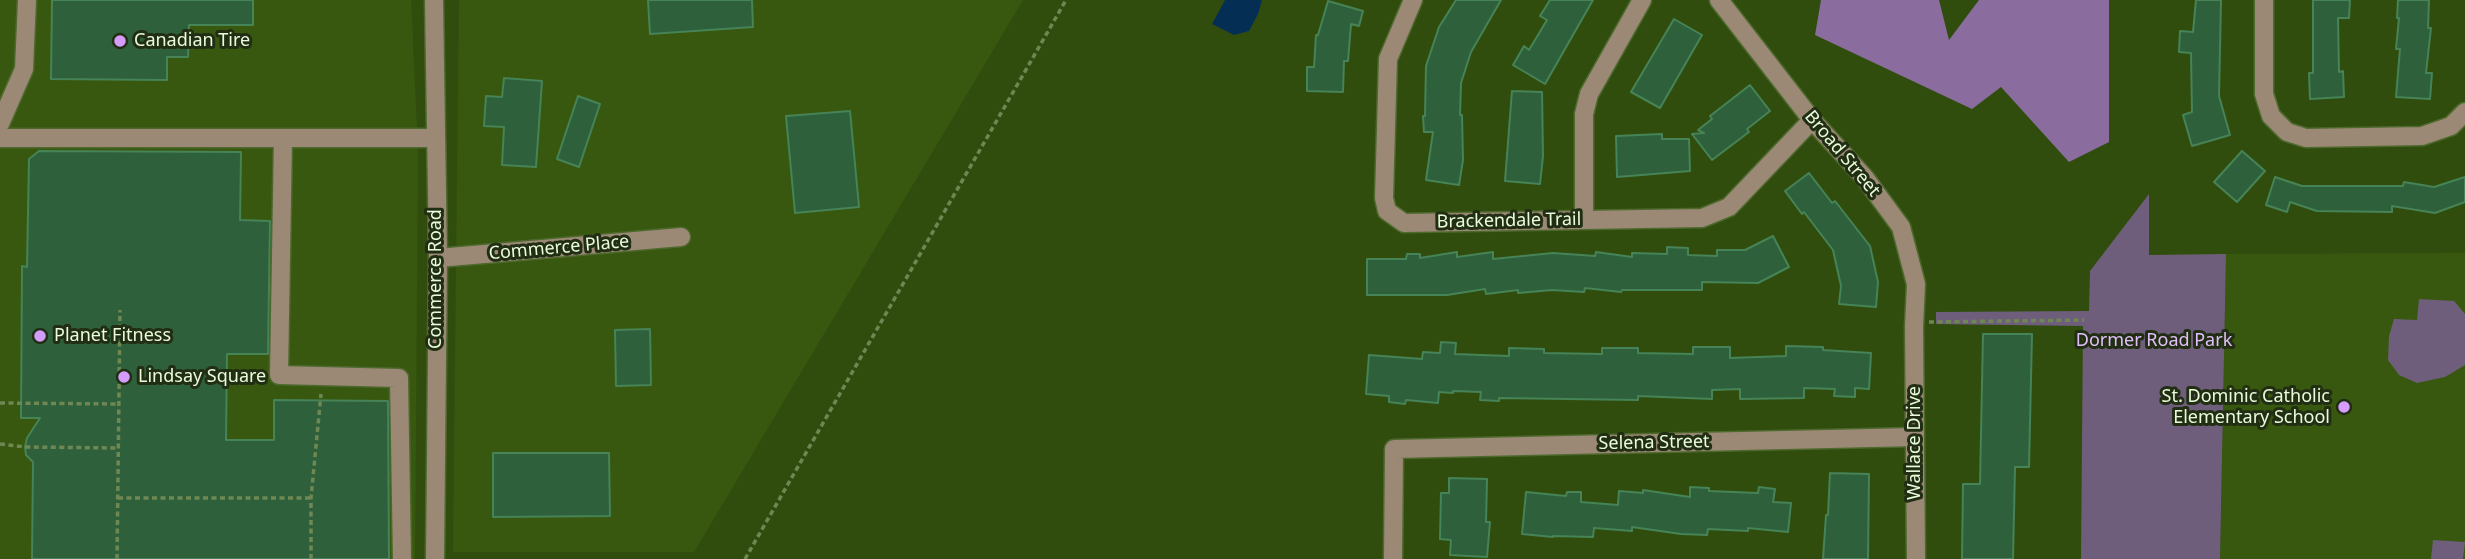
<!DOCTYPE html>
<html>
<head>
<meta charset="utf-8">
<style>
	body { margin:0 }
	canvas { display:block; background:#304d0d }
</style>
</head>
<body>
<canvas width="2465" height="559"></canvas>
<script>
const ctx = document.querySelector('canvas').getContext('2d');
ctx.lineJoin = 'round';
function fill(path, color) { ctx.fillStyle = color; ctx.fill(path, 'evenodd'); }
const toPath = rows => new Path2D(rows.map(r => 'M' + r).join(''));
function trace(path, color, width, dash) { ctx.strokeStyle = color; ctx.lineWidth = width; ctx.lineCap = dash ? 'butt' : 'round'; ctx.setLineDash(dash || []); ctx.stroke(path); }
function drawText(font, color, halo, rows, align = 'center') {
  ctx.font = font + ' "Noto Sans",sans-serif'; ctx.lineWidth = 6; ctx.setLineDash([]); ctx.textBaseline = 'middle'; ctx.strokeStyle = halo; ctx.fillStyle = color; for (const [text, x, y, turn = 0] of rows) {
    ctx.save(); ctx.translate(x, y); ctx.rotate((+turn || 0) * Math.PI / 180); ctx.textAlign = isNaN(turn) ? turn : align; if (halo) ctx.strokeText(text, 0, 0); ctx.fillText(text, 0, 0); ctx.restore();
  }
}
fill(toPath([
	[0,0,411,0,418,152,415,559,0,559],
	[459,0,1023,0,694,552,453,552],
	[2465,253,2465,559,2220,559,2226,254]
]), '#38580f');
fill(toPath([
	[2149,194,2149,255,2226,254,2220,559,2081,559,2083,326,1936,324,1936,312,2089,311,2090,271],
	[2419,299,2454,301,2465,314,2465,365,2445,377,2417,383,2399,375,2388,360,2389,336,2394,319,2417,320],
	[2433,540,2465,542,2463,559,2431,559]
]), '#6f5e7b');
fill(toPath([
	[1821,0,1939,0,1949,40,1979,0,2109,0,2109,142,2069,162,2001,87,1972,109,1815,35]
]), '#8a6d9e');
fill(toPath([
	[1225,0,1262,0,1258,14,1249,31,1234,35,1212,24]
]), '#052e54');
const building = toPath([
	[52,0,253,0,253,25,189,25,188,57,167,57,167,80,51,79,52,0],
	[648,0,752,0,753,27,650,34,648,0],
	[1456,0,1501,0,1471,52,1461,83,1460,115,1462,115,1463,160,1459,185,1426,180,1433,132,1424,132,1423,116,1425,116,1426,66,1439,27,1456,0],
	[1550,0,1593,0,1545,84,1513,65,1524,46,1529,50,1547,20,1540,16,1550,0],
	[2196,0,2221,0,2219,96,2230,135,2192,146,2183,115,2192,112,2191,53,2179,52,2180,31,2193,32,2196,0],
	[2313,0,2350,0,2349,18,2338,18,2339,72,2343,71,2344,97,2310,99,2309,73,2313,73,2313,0],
	[2398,0,2429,0,2428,28,2431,28,2426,73,2432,73,2430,99,2396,97,2400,49,2396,49,2399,18,2397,18,2398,0],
	[1328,1,1363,11,1359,26,1351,24,1348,61,1344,61,1343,92,1307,91,1307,67,1314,67,1316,35,1318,35,1328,1],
	[1674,19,1702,35,1660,108,1631,92,1674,19],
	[504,78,542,81,536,167,502,165,504,127,484,126,486,96,502,97,504,78],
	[1750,85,1770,111,1747,129,1749,132,1712,160,1692,134,1704,133,1698,130,1712,119,1710,116,1750,85],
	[1512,91,1542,92,1543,156,1540,184,1505,181,1512,91],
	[578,96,600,104,579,167,557,159,578,96],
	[850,111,859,207,795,213,786,116,850,111],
	[1662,134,1662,139,1689,139,1690,171,1617,177,1616,136,1662,134],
	[39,151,241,152,240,220,270,221,268,354,227,354,226,440,274,440,274,400,388,401,389,559,32,559,33,462,26,455,25,447,27,438,40,418,21,418,22,266,27,267,29,159,39,151],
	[2242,151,2265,171,2237,202,2214,182,2242,151],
	[1809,173,1832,203,1835,201,1870,246,1878,282,1876,307,1839,304,1841,286,1833,250,1804,212,1802,214,1785,191,1809,173],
	[2275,177,2302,186,2403,186,2404,182,2434,187,2465,177,2465,202,2435,213,2392,206,2392,212,2317,211,2290,202,2287,212,2266,205,2275,177],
	[1773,236,1789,267,1758,283,1702,282,1702,290,1622,290,1621,292,1585,288,1584,292,1552,290,1518,293,1518,290,1486,294,1485,289,1447,295,1367,295,1367,259,1406,259,1407,254,1420,254,1420,258,1457,252,1457,257,1493,252,1493,259,1553,253,1595,256,1596,252,1632,257,1632,253,1667,254,1667,247,1688,248,1688,255,1717,256,1717,250,1745,250,1773,236],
	[650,329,651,385,616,386,615,330,650,329],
	[1983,334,2032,334,2029,467,2015,467,2013,559,1962,559,1963,484,1980,484,1983,334],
	[1441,342,1456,343,1455,354,1509,356,1509,348,1544,349,1544,353,1602,354,1602,348,1638,348,1638,353,1693,354,1693,347,1730,347,1730,358,1786,356,1786,346,1823,347,1823,350,1871,353,1869,389,1855,388,1855,397,1834,396,1835,389,1804,388,1804,398,1740,399,1740,389,1712,390,1712,399,1638,396,1638,400,1499,398,1499,401,1480,400,1481,392,1453,391,1453,393,1439,392,1438,403,1406,400,1405,404,1389,402,1389,396,1366,394,1369,355,1422,359,1423,352,1440,353,1441,342],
	[493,453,609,453,610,516,493,517,493,453],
	[1830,473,1869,474,1868,559,1823,559,1826,515,1828,515,1830,473],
	[1449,478,1487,479,1486,522,1490,522,1487,557,1450,555,1451,540,1440,539,1441,493,1449,493,1449,478],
	[1690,487,1709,488,1709,491,1758,493,1759,487,1775,489,1773,502,1791,503,1788,532,1748,528,1748,531,1708,529,1707,535,1681,534,1632,527,1632,531,1594,528,1593,537,1553,536,1553,537,1522,534,1526,492,1566,496,1567,492,1581,492,1581,502,1618,505,1619,491,1643,493,1643,490,1690,497,1690,487]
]);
fill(building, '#2e603c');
trace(building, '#468356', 2);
const minor = toPath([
	[434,0,438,258,435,559],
	[1413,0,1388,59,1384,198,1387,211,1404,223,1702,218,1729,207,1812,120],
	[1719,0,1812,120,1865,178,1901,227,1916,284,1914,327,1916,559],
	[2264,0,2264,94,2271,116,2287,132,2306,138,2422,136,2451,126,2465,112],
	[0,124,24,69,27,0],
	[0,138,435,138],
	[283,138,279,375,399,378,402,559],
	[1584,220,1584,114,1589,94,1642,0],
	[438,258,681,237],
	[1393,559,1394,449,1915,437]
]);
trace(minor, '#4e692e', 21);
trace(toPath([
	[1929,322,2084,320],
	[0,403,119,404],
	[0,444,25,447,118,448],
	[118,498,311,498],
	[117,559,120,310],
	[311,559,311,498,321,394],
	[745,559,1066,0]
]), '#6f8853', 3.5, [5, 3.5]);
trace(minor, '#9b8975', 18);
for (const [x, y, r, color] of [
	[120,41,7,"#d59cfb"],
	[40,336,7,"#d59cfb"],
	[124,377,7,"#d59cfb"],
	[2344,407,7,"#d59cfb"]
]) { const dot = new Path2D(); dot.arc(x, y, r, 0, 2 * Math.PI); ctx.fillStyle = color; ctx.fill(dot); trace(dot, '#212e14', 2.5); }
drawText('18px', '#e9fbda', '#212e14', [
	["Canadian Tire",134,41],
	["Planet Fitness",54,336],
	["Lindsay Square",138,377],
	["St. Dominic Catholic",2330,397,"right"],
	["Elementary School",2330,418,"right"]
], 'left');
drawText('18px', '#e9fbda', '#212e14', [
	["Broad Street",1842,154,50],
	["Brackendale Trail",1509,221,-1],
	["Commerce Place",559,248,-5],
	["Commerce Road",436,279,-90],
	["Selena Street",1654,443,-1],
	["Wallace Drive",1915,443,-90]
]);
drawText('18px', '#e1bffa', '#212e14', [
	["Dormer Road Park",2154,341]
]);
</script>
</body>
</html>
